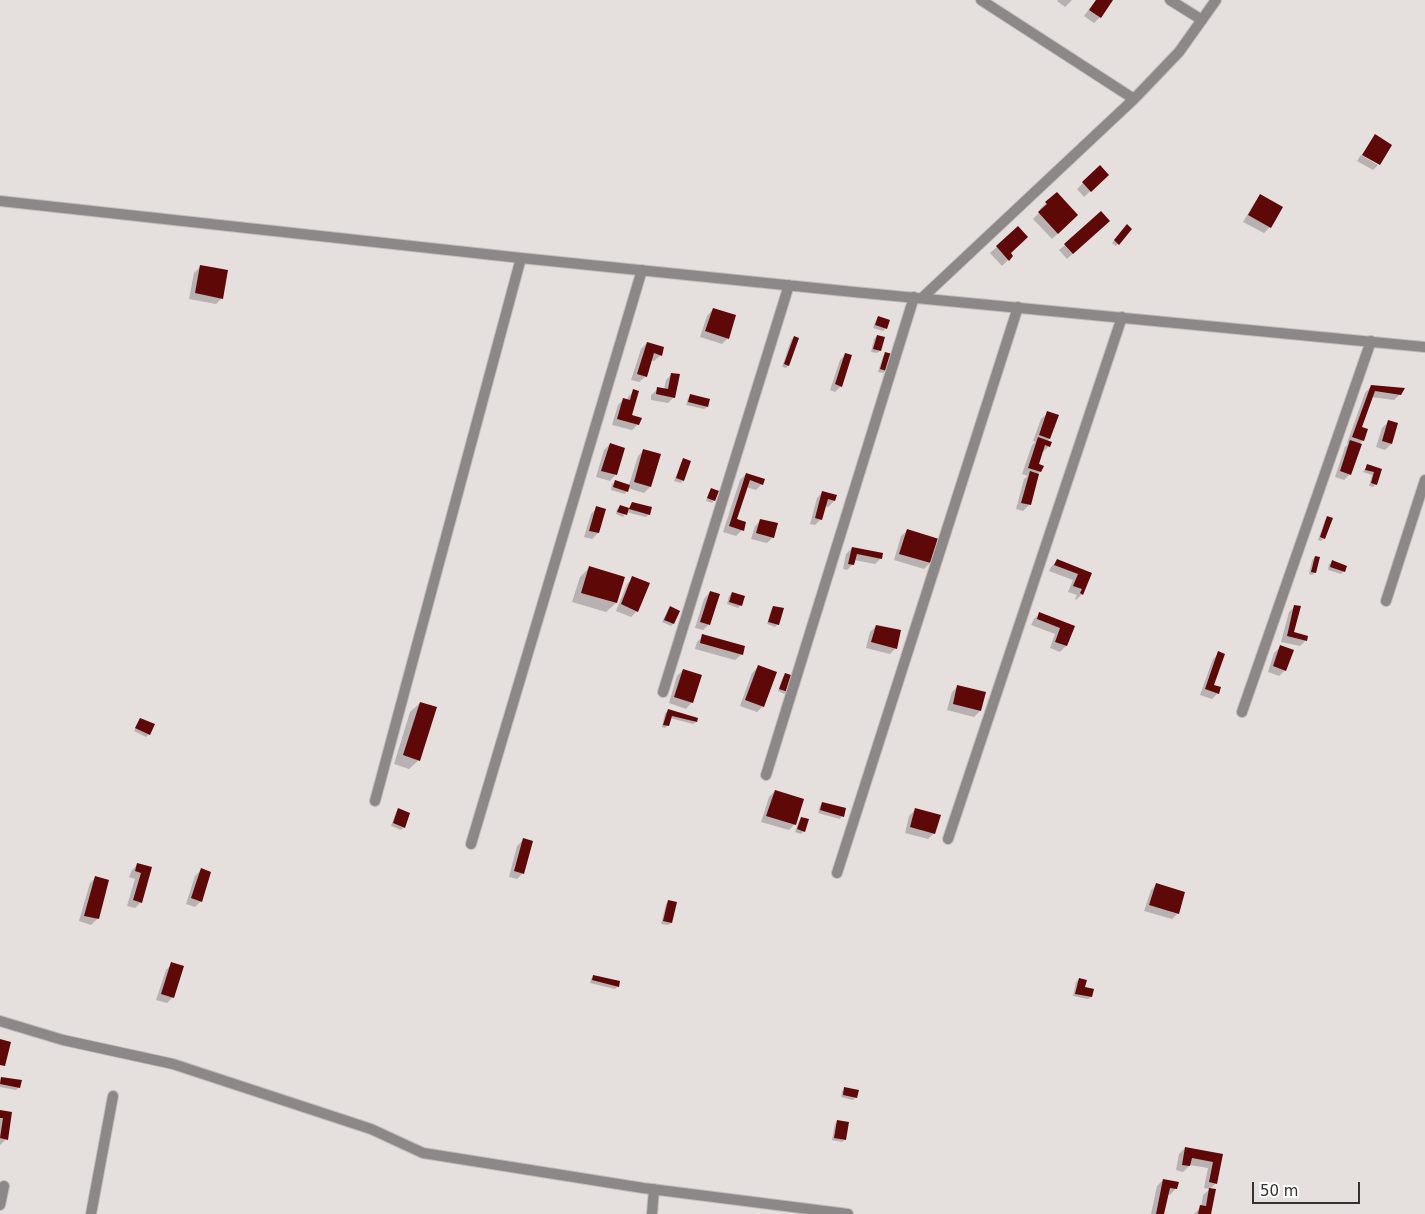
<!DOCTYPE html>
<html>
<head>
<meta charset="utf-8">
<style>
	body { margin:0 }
	#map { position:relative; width:1425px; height:1214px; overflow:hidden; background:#e5dfde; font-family:"DejaVu Sans",sans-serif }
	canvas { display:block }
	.scale { position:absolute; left:1252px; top:1182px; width:108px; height:22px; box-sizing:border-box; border:2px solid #343231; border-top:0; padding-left:6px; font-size:15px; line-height:18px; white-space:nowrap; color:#343231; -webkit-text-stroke:4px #fff; paint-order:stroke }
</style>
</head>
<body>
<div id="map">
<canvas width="1425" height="1214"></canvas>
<div class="scale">50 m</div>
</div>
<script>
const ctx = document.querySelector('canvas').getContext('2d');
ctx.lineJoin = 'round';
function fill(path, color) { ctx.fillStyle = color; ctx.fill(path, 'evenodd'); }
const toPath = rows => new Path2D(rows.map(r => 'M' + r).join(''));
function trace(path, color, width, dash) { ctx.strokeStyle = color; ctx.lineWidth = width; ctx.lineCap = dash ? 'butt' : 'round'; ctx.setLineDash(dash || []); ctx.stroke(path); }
fill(toPath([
	[1058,0,1072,0,1065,7,1057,1],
	[1096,0,1112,0,1100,17,1094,23,1084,16],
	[1361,155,1378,165,1373,170,1357,161],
	[1100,167,1107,175,1084,197,1077,189],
	[1056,193,1071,221,1052,239,1033,219,1041,211,1040,209],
	[1261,196,1270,227,1264,233,1243,222,1255,202],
	[1102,227,1067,259,1059,250,1065,245],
	[1018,228,1009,254,1012,256,1002,266,990,253],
	[1124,229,1118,244,1116,246,1112,243],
	[200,267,222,298,216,304,189,299,194,273],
	[713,309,728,338,722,344,700,337,707,316],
	[878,317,888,321,885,329,883,331,873,328,876,320],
	[877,336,880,351,877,353,871,352,874,339],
	[794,337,797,338,788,366,786,368,782,367,791,340],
	[647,343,661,355,654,361,650,360,646,376,639,382,631,380,641,349],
	[846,354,841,386,835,392,830,390,840,360],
	[885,354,886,370,883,373,878,372,883,356],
	[672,374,674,397,668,403,651,400,651,395,658,389,664,390,666,380],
	[1371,386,1400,394,1394,400,1371,397,1361,428,1363,441,1360,443,1350,474,1344,480,1335,477,1345,447,1348,444,1347,443,1365,393],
	[634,391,630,416,638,424,632,430,612,425,618,405,624,399,627,400,628,397],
	[691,396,707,407,704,409,686,405,688,398],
	[1048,413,1057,416,1049,439,1047,441,1049,446,1043,452,1042,452,1037,465,1040,472,1038,474,1029,505,1023,511,1016,509,1024,479,1028,476,1022,474,1032,445,1035,442,1033,441,1041,419],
	[1388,422,1397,424,1391,444,1385,450,1376,447,1382,428],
	[610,444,616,474,610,481,596,477,604,450],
	[644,450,650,487,644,493,628,488,625,494,611,490,612,484,615,482,629,485,638,456],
	[683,460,683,480,681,483,674,481,681,463],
	[1367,466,1380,469,1376,484,1373,487,1369,486,1372,475,1363,472],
	[746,474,762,484,756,490,746,487,736,520,742,530,736,536,723,532,740,480],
	[711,489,714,500,712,503,706,501,709,492],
	[823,492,834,501,828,507,825,506,821,519,815,525,810,524,817,498],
	[632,503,649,514,646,517,626,512,623,517,616,514,617,509,620,506,628,509],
	[597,508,605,510,598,533,592,539,584,537,591,514],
	[1327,517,1324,538,1321,541,1318,540,1325,520],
	[761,520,773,537,767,543,751,539,755,526],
	[908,530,930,563,924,569,894,560,901,536],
	[852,548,881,558,875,564,854,560,853,564,847,570,843,569,846,554],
	[1315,557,1315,572,1312,575,1309,574,1312,560],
	[1057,561,1090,573,1082,594,1076,600,1075,599,1077,595,1068,592,1073,580,1049,571,1051,567],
	[1332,562,1344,571,1341,574,1328,570,1329,564],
	[589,568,623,578,616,603,606,612,572,602,580,577],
	[633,578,637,611,631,617,616,611,627,584],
	[710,592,709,624,703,630,695,628,704,599],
	[732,593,741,605,738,608,727,604,729,596],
	[1295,606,1293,633,1306,640,1300,646,1281,642,1289,612],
	[670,607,673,624,671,626,662,622,668,610],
	[773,607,778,624,775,627,767,624,771,610],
	[1040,613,1074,626,1066,646,1060,652,1050,648,1055,634,1031,625,1034,619],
	[876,626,896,648,890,654,866,648,870,632],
	[703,636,742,654,735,660,695,649,697,642],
	[1280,647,1285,670,1279,676,1268,672,1274,653],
	[1219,653,1212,686,1218,693,1212,699,1200,695,1213,659],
	[758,667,763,706,757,712,740,706,752,673],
	[683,670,692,702,686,709,669,703,677,676],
	[785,675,787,691,784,694,778,691,783,677],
	[958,686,980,711,974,717,947,710,952,692],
	[420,703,419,760,409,769,394,764,410,712],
	[668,711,696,722,693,724,670,718,668,725,665,728,662,727,665,713],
	[140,719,149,734,146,737,134,731,138,722],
	[775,791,795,824,789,830,761,822,769,797],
	[822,803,842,816,840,819,818,813,820,806],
	[916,809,934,833,928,839,905,833,909,816],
	[398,810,404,827,401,830,391,826,396,812],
	[802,818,804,831,801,834,795,832,799,821],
	[523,840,523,873,517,879,509,877,517,846],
	[138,864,151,868,141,902,135,908,127,906,135,879,129,877,132,870],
	[201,870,201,901,195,907,186,904,195,876],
	[96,877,108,880,97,919,91,925,79,921,90,883],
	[1157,884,1178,913,1172,919,1144,911,1151,890],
	[669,901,676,903,671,923,668,925,661,924,666,904],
	[172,964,173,997,167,1003,156,1000,166,970],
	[594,976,618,986,615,989,590,983,591,979],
	[1079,979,1091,997,1088,999,1073,996,1076,982],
	[1,1078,19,1087,16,1090,0,1087,0,1080],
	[845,1089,856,1097,853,1100,841,1097,842,1091],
	[0,1111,11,1113,6,1139,0,1145],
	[837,1121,845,1139,842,1142,832,1140,835,1124],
	[1185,1148,1221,1155,1216,1183,1210,1189,1204,1188,1208,1168,1190,1165,1183,1172,1176,1170,1179,1154],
	[1163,1180,1176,1188,1170,1195,1167,1194,1163,1214,1151,1214,1157,1186],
	[1210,1189,1210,1214,1194,1214,1201,1207,1203,1195]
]), '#0003');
fill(toPath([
	[1096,0,1113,0,1101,18,1089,10],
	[1375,134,1392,145,1380,165,1362,155],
	[1100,165,1109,175,1091,192,1082,182],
	[1057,192,1078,215,1058,234,1038,212,1047,204,1045,202],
	[1260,194,1283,207,1271,228,1248,215],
	[1101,211,1110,221,1073,254,1064,244],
	[1127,224,1132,229,1119,245,1114,240],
	[1018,226,1028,237,1011,253,1013,256,1009,261,996,246],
	[200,265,228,270,223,299,195,293],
	[713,308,736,315,729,339,705,331],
	[878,316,890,320,887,329,875,325],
	[877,335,885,337,881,351,873,349],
	[794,336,799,338,789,366,784,364],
	[647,342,664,347,662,356,654,353,647,377,637,374],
	[885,352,892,354,887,371,880,369],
	[845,353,852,355,842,387,835,384],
	[671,373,680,374,675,398,656,394,657,387,668,389],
	[1371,385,1405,388,1401,395,1375,391,1362,427,1368,429,1364,441,1352,437],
	[633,389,639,391,632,415,642,418,639,425,617,419,623,398,630,400],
	[690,394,710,399,708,407,688,402],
	[1047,411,1059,415,1050,439,1039,435],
	[1388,420,1398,423,1392,444,1382,441],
	[1038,437,1052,442,1050,447,1045,445,1039,464,1044,466,1041,472,1028,468],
	[1350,440,1362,444,1351,475,1340,471],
	[610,443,625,448,617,475,601,471],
	[643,449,661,454,651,487,634,482],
	[683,458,691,461,684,481,676,478],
	[1367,464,1382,469,1377,485,1371,483,1374,472,1365,470],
	[1030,471,1039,474,1031,505,1021,503],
	[746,473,765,479,763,485,750,480,737,519,746,522,744,531,729,526],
	[615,480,630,485,628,492,613,487],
	[711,488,719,491,715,501,707,498],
	[822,491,837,495,835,501,828,499,822,520,815,518],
	[632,502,652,507,650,515,629,509],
	[620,505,629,508,627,515,617,512],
	[596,506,606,509,599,533,589,531],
	[1327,516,1333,518,1325,539,1320,537],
	[760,519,778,523,774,538,756,533],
	[907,529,939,539,931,563,899,554],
	[852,547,883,553,882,559,857,554,854,565,848,564],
	[1315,556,1320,557,1316,573,1311,572],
	[1057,559,1092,573,1083,595,1080,593,1082,589,1073,586,1078,574,1054,565],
	[1332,560,1347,566,1345,572,1330,567],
	[589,566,625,577,617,603,581,593],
	[632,576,650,583,638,612,621,604],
	[710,591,720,594,710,625,700,622],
	[732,592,745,596,742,606,729,602],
	[1294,605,1301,606,1294,632,1308,636,1307,641,1287,636],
	[670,606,680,611,674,624,664,620],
	[773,606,784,608,779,625,768,622],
	[1039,612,1075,626,1067,646,1055,642,1060,628,1037,619],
	[876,625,901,630,897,649,871,642],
	[702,634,745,646,743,655,700,643],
	[1280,645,1294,650,1286,671,1273,666],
	[1218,651,1225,654,1214,685,1221,687,1219,694,1205,689],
	[758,665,777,672,764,707,745,700],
	[683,669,702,675,693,703,674,697],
	[785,673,794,676,788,692,779,689],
	[957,685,986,692,981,711,953,704],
	[420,702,437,707,420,761,403,755],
	[668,709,698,718,697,722,672,716,669,726,663,725],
	[140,718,155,724,150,735,135,728],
	[775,790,804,799,796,825,766,816],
	[822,802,846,808,844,817,820,810],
	[398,808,410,813,405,828,393,823],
	[915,808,941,815,935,834,910,827],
	[801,817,809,819,805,832,797,829],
	[523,838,533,841,524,874,514,871],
	[137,863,152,867,142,903,133,900,141,873,135,871],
	[201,868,211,872,202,902,191,898],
	[95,876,109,880,99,919,84,916],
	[1156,883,1185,892,1179,914,1149,905],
	[668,900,677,902,672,923,663,921],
	[171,962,184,966,174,998,161,994],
	[593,975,620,981,619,987,592,980],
	[1079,978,1087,980,1085,987,1094,989,1092,997,1075,994],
	[0,1039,11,1042,5,1066,0,1065],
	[1,1077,22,1080,20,1088,0,1084],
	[844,1087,859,1090,857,1098,843,1095],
	[0,1110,12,1112,8,1140,0,1138,3,1118,0,1118],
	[837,1120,849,1122,846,1140,834,1138],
	[1185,1147,1223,1154,1217,1184,1209,1182,1213,1162,1192,1158,1190,1166,1182,1165],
	[1163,1179,1179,1182,1177,1189,1170,1188,1164,1214,1156,1214],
	[1209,1188,1216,1189,1211,1214,1198,1214,1200,1205,1206,1206]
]), '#5e0807');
const minor = toPath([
	[981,0,1134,99],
	[1170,0,1202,20],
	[0,201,521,258,854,292,1425,347],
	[922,298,1134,99,1179,52,1216,0],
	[1386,601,1425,480],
	[663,692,789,285],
	[1242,712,1371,341],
	[766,775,914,297],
	[375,801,521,258],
	[948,839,1122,317],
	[471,844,642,270],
	[837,873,1018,307],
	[0,1021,63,1040,173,1064,371,1129,423,1153,643,1188,848,1214],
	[0,1205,4,1186],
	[91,1214,113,1096],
	[652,1214,654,1189]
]);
trace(minor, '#c2bcbb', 12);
trace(minor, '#8b8887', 10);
</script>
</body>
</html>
